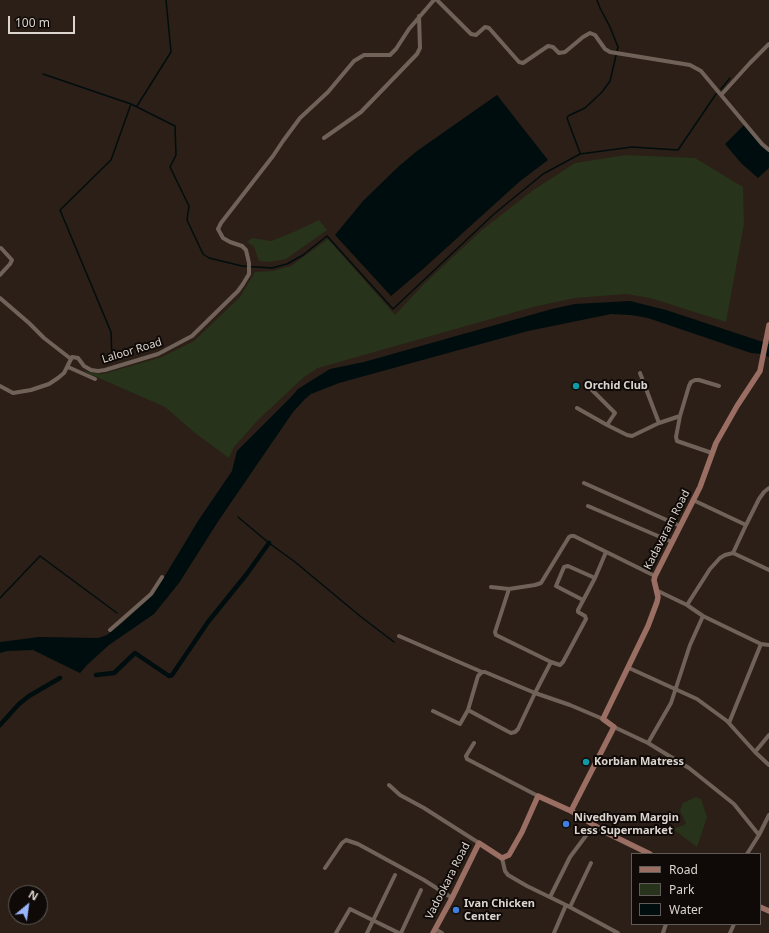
<!DOCTYPE html>
<html>
<head>
<meta charset="utf-8">
<style>
	body { margin:0 }
	#map { position:relative; width:769px; height:933px; overflow:hidden; background:#2b1f17; font-family:"Noto Sans",sans-serif }
	canvas { display:block }
	.legend { position:absolute; left:631px; top:853px; width:130px; height:72px; box-sizing:border-box; background:#0f0a07; border:1px solid #615b57; margin:0; padding:5px 7px; list-style:none; font-size:12px; color:#dcd5cf }
	.legend li { display:flex; align-items:center; gap:8px; height:20px }
	.legend b { width:20px; border:1px solid #615b57 }
	.north { position:absolute; left:8px; top:885px; width:40px; height:40px; box-sizing:border-box; background:#0f0a07; border:1px solid #615b57; border-radius:50%; rotate:29deg; font-size:11px; font-weight:700; line-height:16px; text-align:center; color:#dcd5cf }
	.north::after { content:''; display:block; margin:auto; width:14px; height:18px; background:#98b5fd; clip-path:polygon(50% 0,100% 100%,50% 72%,0 100%) }
	.scale { position:absolute; left:8px; top:16px; width:67px; height:18px; box-sizing:border-box; border:2px solid #dcd5cf; border-top:0; padding-left:5px; font-size:12px; line-height:14px; white-space:nowrap; color:#dcd5cf; -webkit-text-stroke:3px #0f0a07; paint-order:stroke }
</style>
</head>
<body>
<div id="map">
<canvas width="769" height="933"></canvas>
<ul class="legend">
<li><b style="height:5px;background:#9a6e62"></b>Road</li>
<li><b style="height:11px;background:#27331a"></b>Park</li>
<li><b style="height:11px;background:#000d0e"></b>Water</li>
</ul>
<div class="north">N</div>
<div class="scale">100 m</div>
</div>
<script>
const ctx = document.querySelector('canvas').getContext('2d');
ctx.lineJoin = 'round';
function fill(path, color) { ctx.fillStyle = color; ctx.fill(path, 'evenodd'); }
const toPath = rows => new Path2D(rows.map(r => 'M' + r).join(''));
function trace(path, color, width, dash) { ctx.strokeStyle = color; ctx.lineWidth = width; ctx.lineCap = dash ? 'butt' : 'round'; ctx.setLineDash(dash || []); ctx.stroke(path); }
function drawText(font, color, halo, rows, align = 'center') {
  ctx.font = font + ' "Noto Sans",sans-serif'; ctx.lineWidth = 4; ctx.setLineDash([]); ctx.textBaseline = 'middle'; ctx.strokeStyle = halo; ctx.fillStyle = color; for (const [text, x, y, turn = 0] of rows) {
    ctx.save(); ctx.translate(x, y); ctx.rotate((+turn || 0) * Math.PI / 180); ctx.textAlign = isNaN(turn) ? turn : align; if (halo) ctx.strokeText(text, 0, 0); ctx.fillText(text, 0, 0); ctx.restore();
  }
}
fill(toPath([
	[626,155,695,158,743,187,744,224,726,322,650,298,626,294,575,298,533,307,318,368,304,377,258,420,234,447,229,458,195,433,165,407,83,371,103,374,162,357,194,341,240,297,255,272,272,271,291,266,328,239,395,315,425,283,482,230,532,191,575,163],
	[319,220,327,230,286,259,269,262,259,261,254,247,247,242,252,238,271,241,289,234],
	[696,797,701,799,707,817,697,847,673,829,686,824,680,810,683,803]
]), '#27331a');
fill(toPath([
	[497,95,548,160,519,182,423,269,391,296,335,235,363,201,398,167,417,151],
	[744,125,769,151,769,168,758,178,741,163,725,144],
	[630,301,666,310,769,344,769,357,761,354,751,353,648,318,631,315,611,314,528,331,339,383,311,394,305,399,293,412,219,520,179,583,154,614,109,645,87,665,80,673,33,650,7,651,0,653,0,642,39,637,98,638,107,635,121,624,154,594,198,521,232,471,237,451,292,396,298,389,317,377,330,369,364,362,552,309,575,304]
]), '#000d0e');
trace(toPath([
	[43,74,131,104,175,126,176,155,170,167,189,206,187,220,203,254,209,258,242,266,272,268,287,264,303,255,327,236,393,309,494,214,543,174,580,154,632,147,678,150,716,94],
	[721,89,730,78],
	[137,106,171,52,166,0],
	[580,153,567,118,568,116,585,108,602,92,610,81,618,47,610,27,600,8,597,0],
	[112,360,111,332,60,210,111,160,131,104],
	[238,517,269,543,295,562,360,616,394,642],
	[0,598,40,556,117,613]
]), '#000d0e', 1.5);
trace(toPath([
	[96,675,114,673,135,653,169,676,172,675,208,622,246,575,269,543],
	[0,725,19,704,29,696,60,678]
]), '#000d0e', 4.5);
trace(toPath([
	[437,0,471,34,476,35,485,27,489,28,519,62,523,63,526,61,548,46,553,47,559,53,565,52,583,37,590,33,595,35,605,49,610,52,690,65,701,71,762,144,769,150],
	[721,95,750,63,769,44],
	[324,138,361,112,417,54,420,48,419,16],
	[0,275,10,264,12,260,1,248],
	[0,298,29,323,44,338,71,359],
	[68,367,95,379],
	[640,373,659,423],
	[0,386,13,393,31,390,49,384,58,378,64,373,72,357,78,358,84,366,91,370,98,371,105,370,158,354,192,336,238,291,243,284,249,274,249,263,246,250,242,246,230,242,223,238,218,229,221,223,273,156,283,141,300,118,328,92,354,61,364,55,390,55,396,49,409,29,434,0],
	[588,386,615,413,607,425],
	[577,408,607,425,627,435,632,436,659,423,680,416,689,386,691,382,695,380,699,380,719,386],
	[680,416,676,437,677,441,712,453],
	[584,483,680,526],
	[693,500,746,525,759,499,764,492,769,488],
	[588,506,672,542],
	[733,553,746,525],
	[491,587,509,589,535,585,541,583,569,537,571,536,574,536,655,576],
	[509,589,495,632,496,635,551,662],
	[583,600,556,586,564,567,568,566,595,578],
	[687,605,710,569,720,558,725,555,733,553,769,570],
	[703,616,761,644,729,723],
	[110,630,151,594,162,577],
	[399,636,482,672],
	[761,644,769,645],
	[629,668,697,699,727,721,755,752,769,765],
	[468,710,507,731,511,733,515,732,518,729,535,693,570,705,603,719],
	[433,711,460,724,468,710,478,676,482,672,485,672,535,693,551,662,560,665,563,662,586,619,585,616,578,612,578,610,595,578,606,552],
	[614,727,648,743,689,768,734,804,759,835,769,815],
	[474,743,466,756,467,759,538,796],
	[648,743,671,703,690,645,703,616,687,605,658,591],
	[755,752,769,735],
	[389,785,400,795,424,808,479,843],
	[747,854,759,835],
	[502,858,505,871,508,875,527,886,566,905],
	[325,868,342,843,346,840,358,844,424,880,452,898],
	[550,897,570,857,594,825],
	[570,907,591,863],
	[435,929,442,933],
	[336,933,350,909,399,933],
	[367,933,395,875],
	[401,933,421,890],
	[554,933,566,905,618,933],
	[663,933,666,924],
	[730,933,734,924]
]), '#706258', 4);
trace(toPath([
	[571,811,614,727,603,719,648,626,657,602,658,597,654,580,655,576,700,487,716,443,737,406,760,371,769,325],
	[760,907,769,911],
	[433,933,452,898,479,843,502,858,509,855,522,832,538,796,571,811,607,833,650,854]
]), '#9a6e62', 5.5);
for (const [x, y, r, color] of [
	[576,386,4,"#0f9aa8"],
	[586,762,4,"#0f9aa8"],
	[566,824,4,"#3f7fe0"],
	[456,910,4,"#3f7fe0"]
]) { const dot = new Path2D(); dot.arc(x, y, r, 0, 2 * Math.PI); ctx.fillStyle = color; ctx.fill(dot); trace(dot, '#0f0a07', 1.5); }
drawText('11px', '#dcd5cf', '#0f0a07', [
	["Laloor Road",132,351,-17],
	["Kadavaram Road",667,530,-63],
	["Vadookara Road",448,881,-63]
]);
drawText('bold 11px', '#dcd5cf', '#0f0a07', [
	["Orchid Club",584,386],
	["Korbian Matress",594,762],
	["Nivedhyam Margin",574,818],
	["Less Supermarket",574,831],
	["Ivan Chicken",464,904],
	["Center",464,917]
], 'left');
</script>
</body>
</html>
